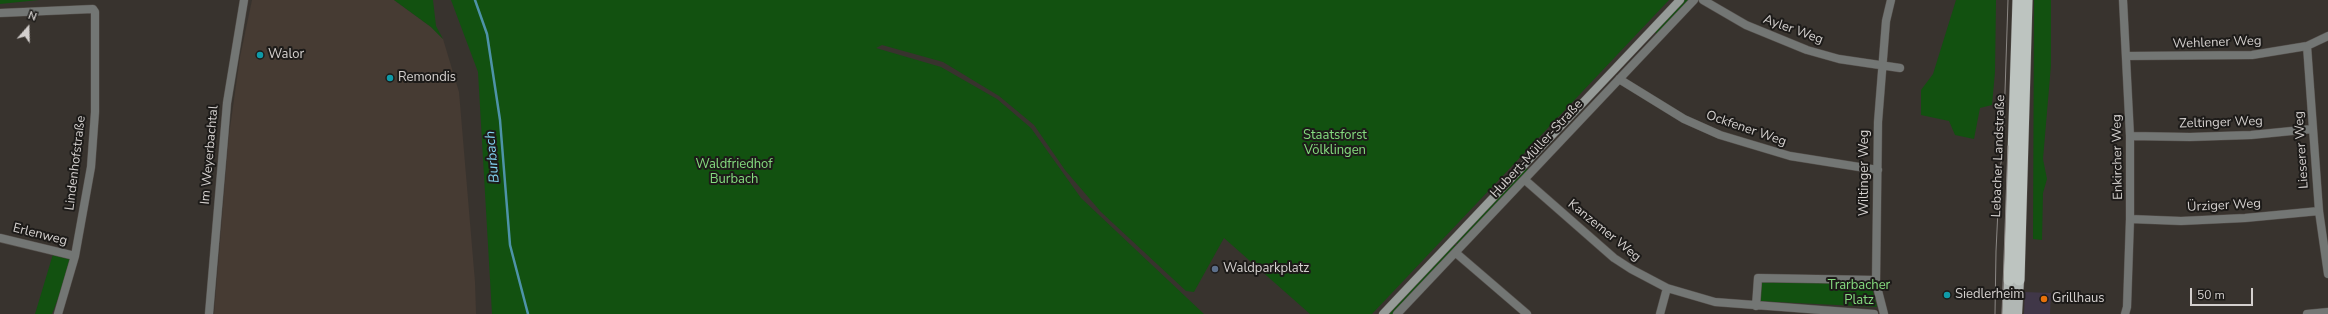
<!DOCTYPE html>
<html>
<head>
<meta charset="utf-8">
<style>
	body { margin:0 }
	#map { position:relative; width:2328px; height:314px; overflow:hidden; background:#38332e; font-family:"Nunito Sans",sans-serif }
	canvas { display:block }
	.north { position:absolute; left:8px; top:8px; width:40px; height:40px; -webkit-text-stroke:3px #1d1b19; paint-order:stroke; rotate:20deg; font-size:11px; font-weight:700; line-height:16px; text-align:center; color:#d4d0ce }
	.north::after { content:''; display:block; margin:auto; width:14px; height:18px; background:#d4d0ce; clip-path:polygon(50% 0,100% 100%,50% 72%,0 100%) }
	.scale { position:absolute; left:2190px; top:288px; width:63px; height:18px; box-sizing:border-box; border:2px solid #d4d0ce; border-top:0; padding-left:5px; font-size:12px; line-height:14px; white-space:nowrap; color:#d4d0ce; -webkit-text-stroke:3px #1d1b19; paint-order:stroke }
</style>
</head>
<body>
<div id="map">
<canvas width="2328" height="314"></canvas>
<div class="north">N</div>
<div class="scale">50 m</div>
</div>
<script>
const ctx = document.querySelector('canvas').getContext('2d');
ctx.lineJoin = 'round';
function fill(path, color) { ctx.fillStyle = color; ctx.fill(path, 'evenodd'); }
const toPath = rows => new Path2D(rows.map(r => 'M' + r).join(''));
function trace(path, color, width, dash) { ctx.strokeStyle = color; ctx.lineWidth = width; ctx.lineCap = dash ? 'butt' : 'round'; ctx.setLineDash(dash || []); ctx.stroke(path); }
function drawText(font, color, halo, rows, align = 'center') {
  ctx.font = font + ' "Nunito Sans",sans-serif'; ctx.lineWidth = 4; ctx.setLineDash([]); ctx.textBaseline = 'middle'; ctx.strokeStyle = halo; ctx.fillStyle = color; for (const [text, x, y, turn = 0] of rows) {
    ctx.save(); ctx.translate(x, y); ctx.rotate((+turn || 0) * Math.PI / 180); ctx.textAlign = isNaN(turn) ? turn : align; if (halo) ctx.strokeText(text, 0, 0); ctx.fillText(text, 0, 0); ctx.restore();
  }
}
fill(toPath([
	[2025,292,2051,293,2050,314,2024,314]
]), '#403748');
fill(toPath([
	[252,0,394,0,431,27,443,39,459,92,475,282,476,314,214,314,229,135,240,57]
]), '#463b33');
fill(toPath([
	[0,0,39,0,0,4],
	[394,0,433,0,436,26,443,39,431,27],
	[451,0,1669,0,1372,314,1310,314,1224,238,1194,292,1186,291,1101,212,1065,170,1034,125,999,96,943,62,882,45,876,48,941,67,997,99,1031,128,1081,198,1204,314,492,314,478,72],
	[1685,0,1690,0,1657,35,1655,32],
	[1956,0,1996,0,1995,72,1992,105,1980,108,1974,139,1955,135,1949,121,1921,115,1921,90,1933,74],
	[2034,0,2051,0,2051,65,2043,159,2047,179,2043,193,2042,240,2033,239],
	[1526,168,1529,170,1458,245,1456,243],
	[1454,244,1457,247,1394,314,1389,314],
	[53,254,70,259,63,286,52,314,35,314],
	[1758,278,1870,280,1877,307,1757,301]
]), '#125110');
trace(toPath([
	[475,0,487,34,500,120,510,245,528,314]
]), '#4e93a8', 2.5);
const minor = toPath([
	[1703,0,1746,25,1807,50,1839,59,1900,68],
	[2123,0,2130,136,2130,219,2127,307,2125,314],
	[0,13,93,9,95,12,95,112,91,167,75,256,58,314],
	[2328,36,2307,46,2319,211,2328,274],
	[2126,56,2252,55,2307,46],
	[1619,79,1684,119,1720,135,1790,156,1878,170],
	[2130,136,2190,137,2251,135,2312,129],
	[1525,180,1614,258,1631,269,1667,288,1715,302,1874,314],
	[2130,219,2181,221,2245,218,2319,211],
	[0,238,75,256],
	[1456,253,1527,314],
	[1756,306,1758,278,1876,280],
	[209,314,227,103,244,0],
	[1397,314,1694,0],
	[1660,314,1667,288],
	[1884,314,1876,283,1878,122,1886,21,1891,0],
	[2307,314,2328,312]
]);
const secondary = toPath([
	[1383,314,1680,0]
]);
const primary = toPath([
	[2007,314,2009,280],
	[2017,314,2019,280]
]);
const trunk = toPath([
	[2009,280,2018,0],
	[2019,280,2027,0]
]);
trace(minor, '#544f4b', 9);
trace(secondary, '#544f4b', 9);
trace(primary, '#544f4b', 11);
trace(trunk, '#544f4b', 12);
trace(minor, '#737674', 8);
trace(secondary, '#969b98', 8);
trace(primary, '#b1b7b4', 10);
trace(trunk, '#bdc4c0', 11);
trace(toPath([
	[1995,314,1996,251,2000,168,2003,153,2008,0],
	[2002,314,2008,146]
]), '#8b8784', 1);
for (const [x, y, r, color] of [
	[260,55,4,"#0f9aa8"],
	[390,78,4,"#0f9aa8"],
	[1215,269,4,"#5c6f8a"],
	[1947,295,4,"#0f9aa8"],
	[2044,299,4,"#e8710a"]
]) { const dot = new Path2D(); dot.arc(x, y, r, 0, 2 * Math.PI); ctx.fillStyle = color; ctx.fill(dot); trace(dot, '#1d1b19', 1.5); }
drawText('13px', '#d4d0ce', '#1d1b19', [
	["Ayler Weg",1793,30,20],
	["Wehlener Weg",2217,43,-2],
	["Zeltinger Weg",2221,123,-2],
	["Ockfener Weg",1746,129,19],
	["Hubert-Müller-Straße",1537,149,-47],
	["Lieserer Weg",2302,150,-94],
	["Im Weyerbachtal",210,155,-85],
	["Lebacher Landstraße",1999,156,-88],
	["Enkircher Weg",2118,157,-91],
	["Lindenhofstraße",76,163,-83],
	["Wiltinger Weg",1865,173,-90],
	["Ürziger Weg",2224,206,-3],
	["Kanzemer Weg",1604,231,39],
	["Erlenweg",40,235,14]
]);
drawText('13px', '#d4d0ce', '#1d1b19', [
	["Walor",268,55],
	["Remondis",398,78],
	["Waldparkplatz",1223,269],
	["Siedlerheim",1955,295],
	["Grillhaus",2052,299]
], 'left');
drawText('13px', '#85db7f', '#1d1b19', [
	["Staatsforst",1335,136],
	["Völklingen",1335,151],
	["Waldfriedhof",734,165],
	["Burbach",734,180],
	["Trarbacher",1859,286],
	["Platz",1859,301]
]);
drawText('italic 14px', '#82d3f2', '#1d1b19', [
	["Burbach",493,157,-95]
]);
</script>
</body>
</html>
